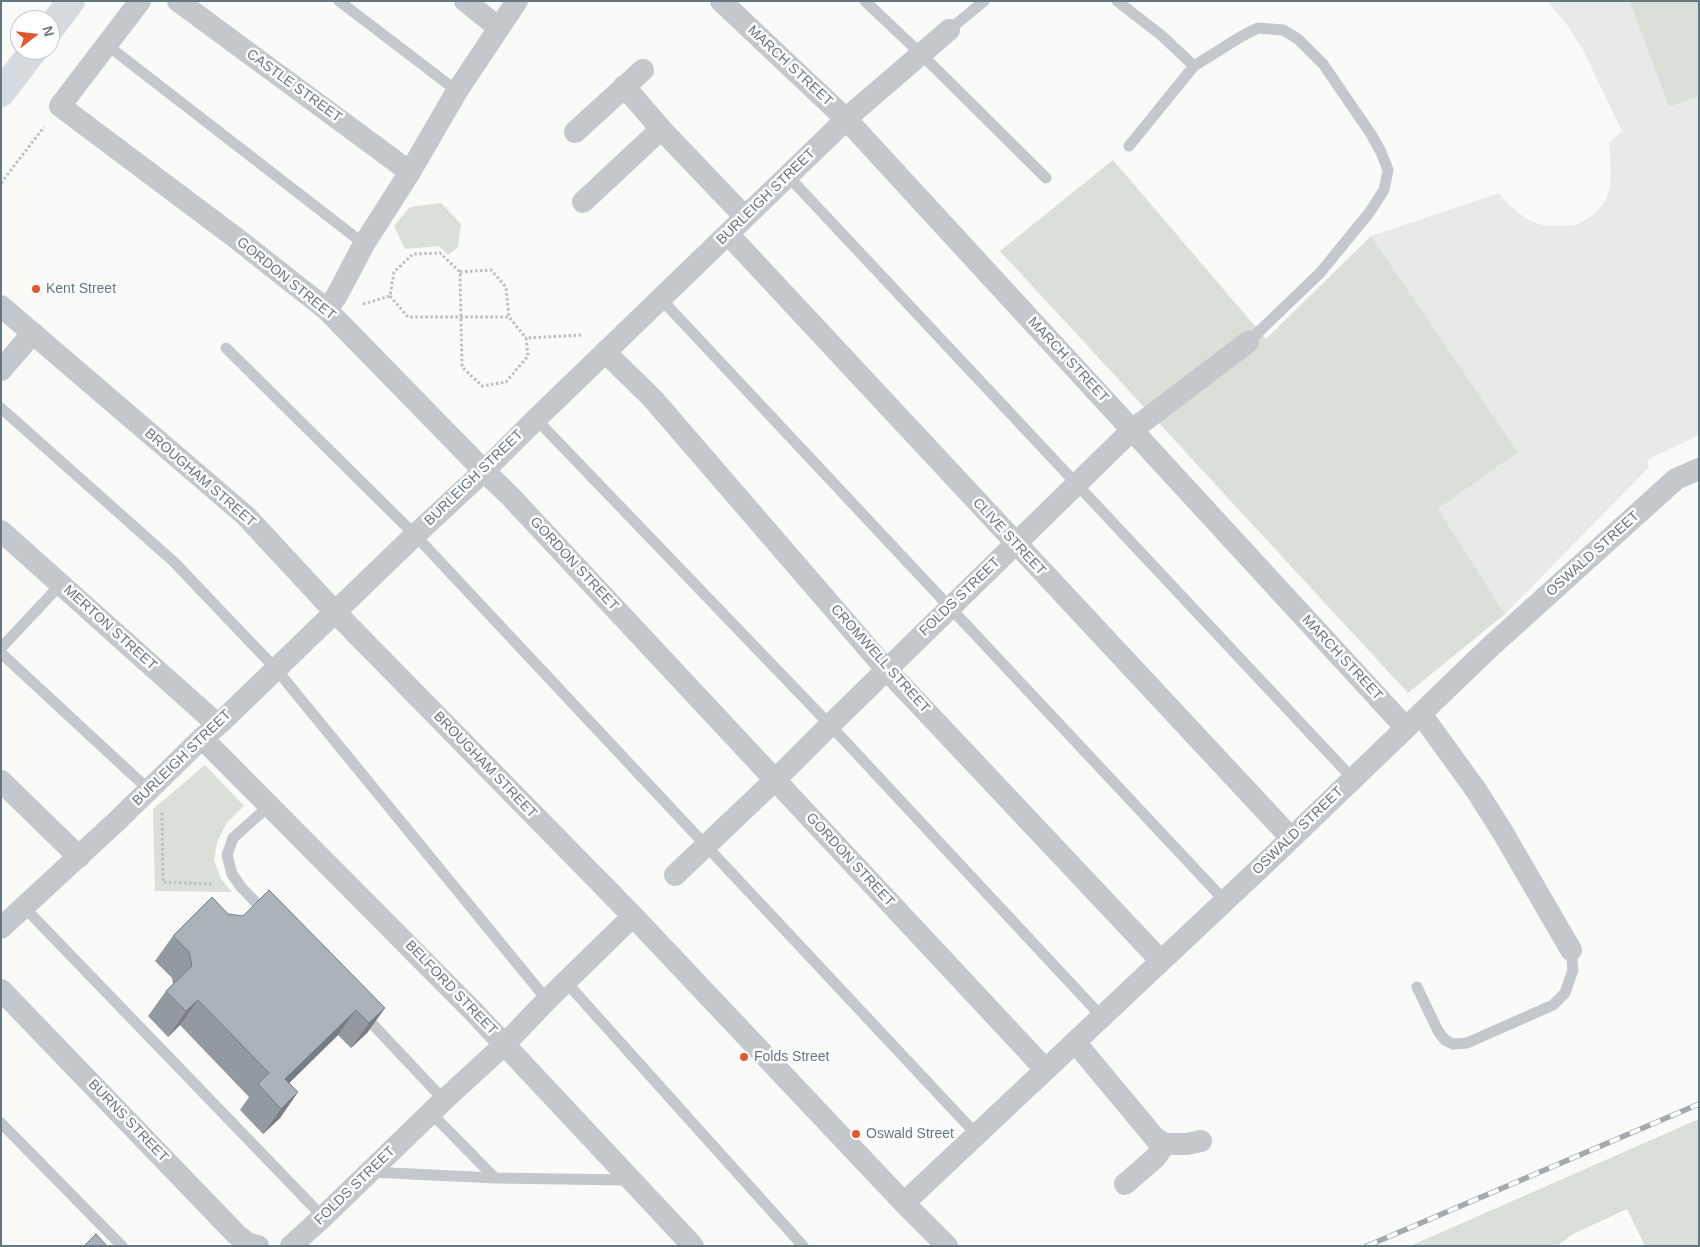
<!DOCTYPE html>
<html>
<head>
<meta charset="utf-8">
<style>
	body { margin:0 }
	#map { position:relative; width:1700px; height:1247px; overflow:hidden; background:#fafaf8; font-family:Helvetica,sans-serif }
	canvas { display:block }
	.frame { position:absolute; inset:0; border:2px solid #657683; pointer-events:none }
	.north { position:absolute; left:10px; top:10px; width:50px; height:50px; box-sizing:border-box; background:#fff; border:1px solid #c1c8cd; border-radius:50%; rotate:74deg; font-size:14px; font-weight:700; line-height:20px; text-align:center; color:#657683 }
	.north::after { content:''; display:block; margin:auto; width:18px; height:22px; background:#e4572e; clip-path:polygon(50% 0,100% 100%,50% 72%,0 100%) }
</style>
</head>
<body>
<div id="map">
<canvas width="1700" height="1247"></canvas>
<div class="frame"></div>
<div class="north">N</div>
</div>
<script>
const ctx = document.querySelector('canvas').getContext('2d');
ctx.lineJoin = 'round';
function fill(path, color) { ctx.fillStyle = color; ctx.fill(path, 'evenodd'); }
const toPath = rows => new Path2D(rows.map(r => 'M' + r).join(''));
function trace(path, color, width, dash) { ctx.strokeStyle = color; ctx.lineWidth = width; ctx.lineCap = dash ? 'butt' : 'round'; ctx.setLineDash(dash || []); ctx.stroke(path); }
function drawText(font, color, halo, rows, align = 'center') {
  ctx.font = font + ' Helvetica,sans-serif'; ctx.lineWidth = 5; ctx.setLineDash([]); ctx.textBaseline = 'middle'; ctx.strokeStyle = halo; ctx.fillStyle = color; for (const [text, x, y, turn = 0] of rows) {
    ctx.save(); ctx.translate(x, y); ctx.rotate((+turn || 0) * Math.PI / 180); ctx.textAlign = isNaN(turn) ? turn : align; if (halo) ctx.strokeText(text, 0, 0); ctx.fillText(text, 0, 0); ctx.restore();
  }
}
fill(toPath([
	[1547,1,1699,1,1699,435,1647,460,1649,467,1505,614,1438,509,1518,452,1371,236,1499,193,1509,205,1525,218,1538,224,1549,226,1576,225,1589,218,1600,208,1606,199,1610,187,1611,172,1609,143,1622,131,1583,50,1567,25]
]), '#e8e9e9');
fill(toPath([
	[1630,1,1699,1,1699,96,1669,107],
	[1113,160,1266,339,1371,236,1518,452,1438,509,1505,614,1408,693,1000,251],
	[441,203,461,224,458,247,448,255,439,246,405,249,394,226,410,207],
	[205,765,244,806,226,824,217,842,214,860,221,879,232,892,155,891,153,809],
	[1699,1119,1699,1246,1645,1246,1627,1209,1573,1234,1557,1246,1410,1246]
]), '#dadfd7');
trace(toPath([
	[1,183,44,127],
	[460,272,491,270,506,287,509,317],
	[390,296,408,317,509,317,526,338],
	[363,304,390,296,394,272,413,254,440,253,460,272,462,367,482,386,506,382,528,356,526,338,583,335],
	[162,813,163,882,213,884]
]), '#bbbfc2', 3, [2.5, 2.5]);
trace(toPath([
	[339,1,457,91],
	[865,1,921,54,1046,178],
	[1117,1,1161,35,1194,66],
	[949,30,984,1],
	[107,45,364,244],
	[1129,146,1194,66,1242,36,1258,28,1283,30,1298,39,1323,64,1371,134,1381,152,1388,170,1384,190,1369,213,1320,273,1248,342],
	[788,176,1353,779],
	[661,299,1225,901],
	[226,348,415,535,976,1134],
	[1,408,174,562,276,669,547,1000],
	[536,419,830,725,1102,1017],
	[1,648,61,584],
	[1,653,149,790],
	[24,907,323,1217],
	[267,914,241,887,232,874,227,855,233,838,270,805],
	[566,982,803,1246],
	[1417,987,1438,1031,1445,1040,1453,1044,1467,1043,1553,1005,1565,993,1573,970,1571,950],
	[363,1014,444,1100],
	[431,1113,495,1178],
	[1,1123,122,1246],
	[370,1172,495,1178,630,1180]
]), '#c3c8cc', 11);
trace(toPath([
	[140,1,60,106,236,238,326,309,484,471,510,496,1045,1069],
	[178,1,410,172],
	[465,1,499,28],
	[721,1,847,120,1406,728],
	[624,86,661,129,745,217],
	[575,132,643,70],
	[583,202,661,129],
	[728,234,1291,838],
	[1,306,246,516,335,612,633,916,904,1203,947,1246],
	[326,309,336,297,364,244,410,172,457,91,517,1],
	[605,352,653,399,886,669,1161,961],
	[1,370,33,333],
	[1,531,218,725],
	[1421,714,1476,790,1502,831,1571,950],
	[202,738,473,1011,693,1246],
	[1,781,79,857],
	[675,875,775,780,830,725,1132,430,1248,342],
	[1,928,118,820,202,738,218,725,415,535,484,471,536,419,856,110,949,30],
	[1,990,236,1234,247,1243,258,1246],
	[1075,1042,1155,1138,1165,1144,1187,1144,1201,1141],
	[1125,1184,1155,1158,1165,1144],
	[904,1203,1277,852,1489,648,1676,479,1699,469],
	[291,1246,323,1217,444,1100,505,1044,547,1000,633,916]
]), '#c3c8cc', 22);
trace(toPath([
	[50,29,71,1],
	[1,93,34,50]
]), '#d6dbdf', 28);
const rail = toPath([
	[1367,1246,1699,1104]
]);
trace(rail, '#a2aab0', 5.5);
trace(rail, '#fff', 4, [11]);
fill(toPath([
	[228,914,385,1008,367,1033,351,1048,338,1035,289,1083,298,1092,280,1118,263,1134,240,1110,249,1097,180,1025,168,1037,148,1016,166,991,173,984,172,978,155,961,173,936]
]), '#929a9f');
fill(toPath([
	[198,1000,180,1025,168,1037,186,1011],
	[385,1008,367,1033,351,1048,369,1023],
	[356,1010,338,1035,272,1100,285,1079],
	[298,1092,280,1118,263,1134,281,1109]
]), '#777d82');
const building = toPath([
	[269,890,385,1008,369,1023,356,1010,285,1079,298,1092,281,1109,258,1084,269,1073,198,1000,186,1011,166,991,192,966,189,952,173,936,212,897,228,914,243,916,269,890],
	[96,1234,107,1246,84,1246,96,1234]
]);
fill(building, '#aab3b9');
trace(building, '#777d82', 1);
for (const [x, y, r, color] of [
	[36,289,5,"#e4572e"],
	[744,1057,5,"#e4572e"],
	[856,1134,5,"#e4572e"]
]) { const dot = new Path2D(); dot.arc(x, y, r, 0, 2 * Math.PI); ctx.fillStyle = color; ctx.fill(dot); trace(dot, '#fff', 2); }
drawText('14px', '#657683', '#fff', [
	["MARCH STREET",790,66,43],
	["CASTLE STREET",294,86,36],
	["BURLEIGH STREET",766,197,-44],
	["GORDON STREET",286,279,39],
	["MARCH STREET",1068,360,47],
	["BROUGHAM STREET",200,478,41],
	["BURLEIGH STREET",474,478,-44],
	["CLIVE STREET",1009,537,47],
	["OSWALD STREET",1593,554,-42],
	["GORDON STREET",574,564,47],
	["FOLDS STREET",960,597,-44],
	["MERTON STREET",110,628,42],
	["MARCH STREET",1342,658,47],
	["CROMWELL STREET",880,659,48],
	["BURLEIGH STREET",182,758,-44],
	["BROUGHAM STREET",485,765,46],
	["OSWALD STREET",1298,831,-44],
	["GORDON STREET",850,860,47],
	["BELFORD STREET",451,988,46],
	["BURNS STREET",128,1121,46],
	["FOLDS STREET",355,1186,-44]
]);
drawText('14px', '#657683', '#fff', [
	["Kent Street",46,289],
	["Folds Street",754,1057],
	["Oswald Street",866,1134]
], 'left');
</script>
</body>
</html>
